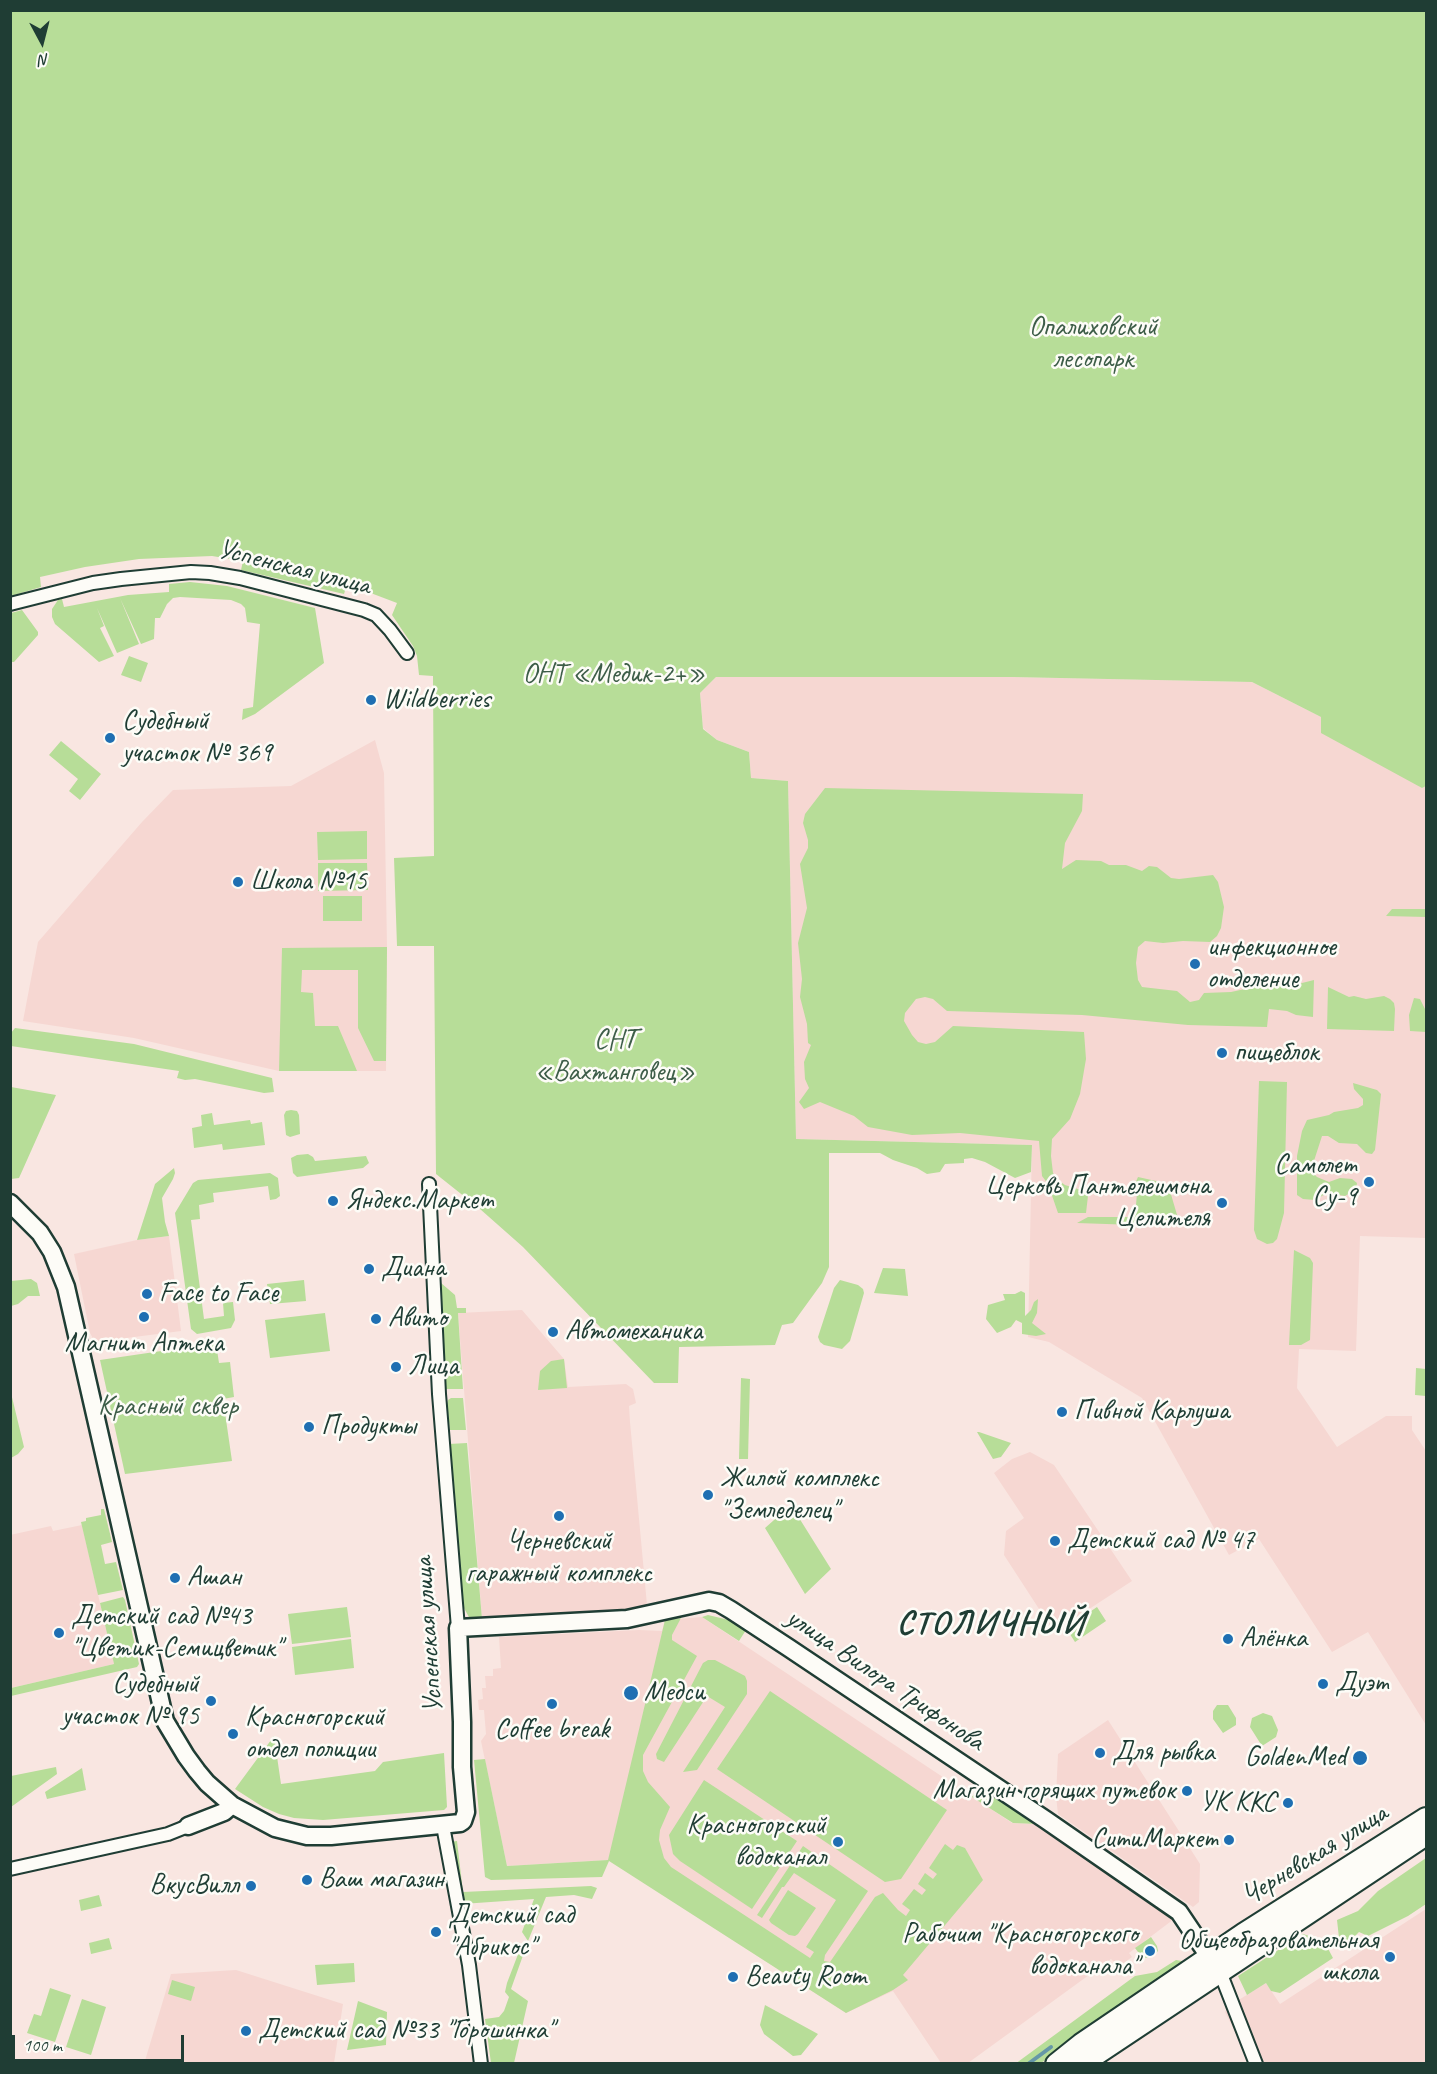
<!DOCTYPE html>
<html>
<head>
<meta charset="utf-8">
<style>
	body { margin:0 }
	#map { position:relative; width:1437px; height:2074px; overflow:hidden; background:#f9e6e1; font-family:Caveat,sans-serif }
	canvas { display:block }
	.frame { position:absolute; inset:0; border:12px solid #1f3d34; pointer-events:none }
	.north { position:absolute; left:12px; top:12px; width:60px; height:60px; -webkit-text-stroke:4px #fdfcf7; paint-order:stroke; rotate:173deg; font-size:16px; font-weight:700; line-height:24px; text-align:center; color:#1f3d34 }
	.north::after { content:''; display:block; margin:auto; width:21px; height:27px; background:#1f3d34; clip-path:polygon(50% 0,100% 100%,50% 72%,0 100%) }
	.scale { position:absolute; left:12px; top:2035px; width:172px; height:27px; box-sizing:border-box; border:3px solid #1f3d34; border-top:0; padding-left:8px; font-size:18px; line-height:21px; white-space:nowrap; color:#1f3d34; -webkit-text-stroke:4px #fdfcf7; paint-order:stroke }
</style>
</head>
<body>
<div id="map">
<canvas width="1437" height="2074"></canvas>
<div class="frame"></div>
<div class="north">N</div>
<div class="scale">100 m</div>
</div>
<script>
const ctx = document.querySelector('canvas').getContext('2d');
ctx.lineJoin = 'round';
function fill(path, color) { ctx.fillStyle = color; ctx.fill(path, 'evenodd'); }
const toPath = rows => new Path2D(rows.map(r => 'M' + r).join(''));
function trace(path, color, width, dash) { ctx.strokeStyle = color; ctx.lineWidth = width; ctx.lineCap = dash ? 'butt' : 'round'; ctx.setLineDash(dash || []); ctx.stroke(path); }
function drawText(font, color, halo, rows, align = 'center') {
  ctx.font = font + ' Caveat,sans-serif'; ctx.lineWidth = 5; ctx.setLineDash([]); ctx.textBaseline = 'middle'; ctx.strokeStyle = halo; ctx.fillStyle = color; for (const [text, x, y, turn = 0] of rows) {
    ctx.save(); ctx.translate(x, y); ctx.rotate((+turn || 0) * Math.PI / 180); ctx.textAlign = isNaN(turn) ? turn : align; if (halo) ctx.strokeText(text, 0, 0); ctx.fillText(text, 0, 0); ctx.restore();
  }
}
fill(toPath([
	[716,677,1012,677,1252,682,1321,717,1422,788,1426,786,1426,1238,1360,1236,1356,1351,1299,1349,1297,1388,1337,1447,1386,1416,1412,1416,1412,1430,1426,1451,1426,1725,1368,1632,1332,1652,1259,1539,1229,1555,1142,1398,1049,1342,1028,1337,1032,1145,796,1139,788,781,751,778,749,752,717,740,703,728,700,693],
	[375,740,384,773,387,947,386,1071,279,1071,134,1038,23,1021,38,942,142,822,173,790,291,786],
	[169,1236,181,1331,95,1342,90,1333,74,1254,137,1240],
	[522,1310,564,1359,568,1387,626,1384,633,1389,636,1403,629,1406,630,1422,647,1605,629,1610,482,1619,458,1313],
	[1030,1452,1054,1465,1132,1581,1054,1632,1004,1555,1006,1531,1024,1518,994,1473,1012,1459],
	[82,1525,114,1664,11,1688,10,1535,51,1526,53,1531],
	[702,1617,1012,1823,1037,1824,1174,1919,1129,1953,1132,1957,1121,1965,1119,1961,1115,1963,1111,1959,968,2063,941,2063,893,1991,846,2013,609,1860,507,1866,481,1741,486,1734,484,1710,479,1710,478,1700,483,1699,482,1688,486,1688,485,1676,493,1676,493,1669,501,1668,499,1637,639,1630,662,1631,665,1620],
	[1108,1720,1200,1864,1199,1902,1193,1907,1058,1814,1056,1796,1058,1754],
	[1426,1909,1426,2063,1251,2063,1225,2012,1229,2006,1266,1983,1280,2004],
	[236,1970,343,2004,334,2063,144,2064,171,1974]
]), '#f6d7d2');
fill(toPath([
	[11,10,1426,11,1426,786,1422,788,1321,733,1321,717,1252,682,1012,677,716,677,700,693,703,729,717,740,749,752,751,778,788,781,796,1139,1032,1145,1031,1172,1015,1178,985,1162,972,1158,964,1159,964,1163,945,1164,940,1172,927,1174,917,1168,893,1160,880,1153,829,1153,829,1267,822,1283,793,1323,782,1325,775,1345,679,1347,678,1383,654,1383,523,1247,480,1209,436,1174,434,946,397,946,394,858,434,856,433,676,419,675,417,656,413,646,392,615,397,603,347,584,344,594,241,570,243,561,212,556,139,559,85,567,40,577,41,587,11,596],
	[190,582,227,586,315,608,324,663,255,714,242,720,243,709,253,707,260,624,247,622,245,608,241,604,231,600,180,597,173,598,167,604,160,618,155,618,154,639,141,644,120,598,139,644,117,653,97,608,104,626,100,628,114,656,99,662,55,624,52,617,52,609,58,600,62,599,64,607,128,595,169,592,169,584],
	[22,610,38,632,38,635,14,662,11,662,11,613],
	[129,656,148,663,141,682,121,675],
	[61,741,101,774,80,800,69,791,78,779,49,755],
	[825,788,1083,794,1082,811,1065,843,1062,869,1076,860,1101,861,1109,865,1126,865,1142,871,1149,866,1157,867,1171,878,1179,879,1213,875,1218,882,1224,907,1221,928,1217,936,1210,942,1183,941,1163,943,1145,941,1138,947,1136,963,1138,980,1142,987,1177,991,1190,1002,1199,1000,1204,993,1231,992,1254,987,1265,975,1298,984,1314,980,1313,1017,1296,1015,1287,1011,1269,1009,1267,1027,1188,1025,1082,1015,947,1011,933,999,925,997,916,999,905,1013,904,1021,912,1035,918,1042,926,1044,935,1042,953,1026,1084,1032,1086,1059,1080,1094,1070,1119,1052,1139,1051,1156,1053,1173,1058,1180,1065,1185,1081,1190,1088,1196,1086,1213,1058,1213,1048,1184,1042,1176,1039,1141,960,1133,912,1135,868,1127,854,1116,820,1102,804,1109,799,1102,809,1088,805,1079,804,1062,811,1045,808,1043,807,1024,800,997,802,979,798,943,807,908,800,864,808,848,808,840,803,823,805,814],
	[367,831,367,859,318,860,317,832],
	[318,863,367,863,368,890,318,891],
	[323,896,362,896,362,921,323,921],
	[1426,903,1426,917,1386,916,1392,909,1425,909],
	[387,947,386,1061,374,1061,358,1028,358,970,302,970,301,992,313,993,315,1026,338,1026,357,1071,279,1071,282,948],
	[1328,987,1349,997,1354,996,1366,999,1384,996,1390,999,1394,1003,1395,1009,1394,1031,1327,1029],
	[1414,998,1420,999,1426,1011,1426,1032,1410,1031,1409,1015],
	[15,1028,134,1044,272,1078,274,1092,264,1093,195,1079,185,1080,177,1078,179,1071,11,1046,11,1033],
	[1259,1081,1287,1082,1284,1213,1277,1239,1273,1243,1267,1244,1257,1239,1254,1230],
	[1353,1083,1377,1090,1381,1094,1375,1150,1372,1154,1366,1153,1357,1144,1339,1143,1328,1136,1322,1136,1312,1167,1313,1173,1317,1177,1329,1182,1340,1178,1352,1179,1357,1183,1356,1189,1345,1196,1327,1193,1315,1200,1303,1199,1297,1195,1297,1156,1302,1131,1307,1120,1329,1115,1334,1112,1358,1108,1363,1105,1363,1099,1354,1089],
	[11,1087,56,1095,19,1178,11,1179],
	[291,1110,297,1111,299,1115,300,1134,290,1137,286,1135,284,1115,286,1111],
	[212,1113,214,1125,250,1120,251,1124,262,1122,265,1145,223,1150,222,1144,194,1148,192,1128,202,1126,201,1115],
	[308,1154,313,1157,315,1161,366,1156,369,1163,363,1168,297,1177,293,1173,291,1158,297,1155],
	[174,1168,175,1173,173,1179,162,1198,165,1222,169,1236,137,1240,155,1184],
	[270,1173,278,1178,280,1196,276,1199,270,1200,268,1186,213,1193,214,1202,199,1205,200,1219,191,1220,204,1319,224,1316,223,1303,233,1302,235,1320,231,1328,197,1334,191,1329,175,1213,193,1183,198,1180],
	[1138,1177,1156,1181,1170,1191,1180,1225,1164,1226,1077,1223,1088,1217,1135,1217,1137,1193,1134,1186],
	[1294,1250,1310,1258,1313,1263,1310,1340,1301,1345,1289,1345],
	[883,1268,905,1269,908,1296,874,1293],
	[31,1279,37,1283,40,1296,28,1296,18,1304,11,1306,11,1281],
	[304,1280,306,1301,270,1304,267,1284],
	[840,1280,858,1285,863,1289,864,1293,850,1341,842,1349,824,1345,820,1342,818,1337,834,1288],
	[441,1283,455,1295,457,1308,466,1308,466,1313,458,1313,463,1389,446,1389],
	[1021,1291,1025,1293,1025,1316,1031,1310,1034,1302,1038,1299,1037,1313,1032,1323,1046,1334,1036,1336,1022,1334,1022,1323,1016,1320,1011,1327,997,1333,986,1319,988,1305,1005,1300,1003,1294,1015,1294],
	[325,1313,330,1351,270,1358,265,1320],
	[216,1343,219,1363,230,1362,234,1397,223,1399,232,1461,125,1474,100,1360],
	[564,1359,567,1388,538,1390,540,1371,551,1361],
	[1416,1368,1426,1369,1426,1396,1415,1395],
	[741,1378,750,1379,748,1459,739,1459],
	[11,1393,24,1447,18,1454,11,1458],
	[451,1398,463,1398,466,1430,450,1430,447,1404,448,1400],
	[977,1432,979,1432,1011,1443,1001,1457,993,1459],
	[467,1443,482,1619,470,1619,459,1599,449,1444],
	[791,1505,831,1569,805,1594,765,1528],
	[101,1509,104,1509,112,1542,101,1545,105,1564,116,1562,123,1590,98,1595,81,1522,86,1521,86,1518,101,1515],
	[123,1597,125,1600,139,1664,137,1667,11,1696,11,1688,114,1664,100,1603],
	[347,1607,351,1637,292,1644,288,1614],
	[1097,1607,1106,1621,1075,1642,1066,1628],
	[708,1615,729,1620,746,1630,739,1641,702,1617],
	[681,1618,672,1635,672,1640,697,1656,643,1755,643,1771,648,1782,670,1807,660,1830,659,1840,664,1858,671,1867,810,1958,814,1952,806,1947,836,1900,794,1873,784,1887,782,1887,762,1918,757,1915,803,1846,868,1891,825,1955,824,1961,830,1962,875,1897,883,1893,898,1910,906,1916,910,1910,902,1904,914,1889,922,1895,926,1890,918,1884,925,1873,933,1879,937,1874,929,1868,945,1844,953,1850,957,1845,965,1848,983,1880,903,1975,908,1980,893,1990,846,2013,609,1861,602,1877,491,1880,485,1877,474,1760,485,1759,507,1866,608,1860,665,1620],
	[351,1639,354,1668,295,1675,292,1647],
	[708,1660,715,1660,745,1676,747,1681,747,1694,697,1770,683,1772,725,1707,707,1696,664,1762,657,1759,656,1754,703,1663],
	[770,1691,947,1810,901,1879,885,1882,717,1769],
	[1217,1705,1228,1705,1236,1718,1236,1725,1223,1733,1213,1719,1213,1711],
	[1263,1713,1272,1716,1278,1730,1276,1737,1262,1746,1250,1727,1252,1718],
	[274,1736,281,1784,375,1771,383,1762,444,1753,447,1807,444,1810,323,1820,294,1818,279,1814,263,1807,235,1789],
	[56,1767,57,1774,11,1807,11,1776],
	[82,1768,86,1790,47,1799,45,1792],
	[704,1780,797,1841,752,1909,680,1861,673,1854,669,1835],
	[980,1787,1037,1824,1013,1823,972,1797],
	[457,1841,463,1892,591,1886,597,1888,592,1899,574,1895,546,1897,528,1941,522,1932,534,1899,462,1904,449,1842],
	[1426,1858,1426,1904,1408,1916,1368,1936,1359,1932,1346,1945,1339,1938,1337,1920,1358,1911,1378,1891],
	[788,1890,816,1908,798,1934,795,1936,789,1935,771,1923,769,1920],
	[99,1895,102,1906,81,1911,79,1900],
	[1303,1934,1324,1941,1333,1958,1280,1993,1271,1991,1266,1983,1247,1995,1238,1976],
	[1151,1937,1157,1946,1158,1951,1153,1956,1145,1958,1141,1956,1135,1948],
	[109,1938,112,1949,91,1954,89,1943],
	[526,1947,511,1989,528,2001,514,2063,491,2063,485,2019,499,2017,504,2011,509,1997,505,1992,507,1983,520,1949],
	[1176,1960,1182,1961,1185,1966,1041,2063,1015,2064,1135,1976,1157,1972],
	[354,1963,355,1982,317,1985,315,1965],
	[172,1980,195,1987,191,2001,168,1994],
	[50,1988,71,1995,55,2042,27,2033,34,2014,41,2016],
	[82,1999,106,2007,91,2055,66,2047],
	[358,2001,387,2012,386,2045,347,2050],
	[765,2005,818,2034,801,2055,793,2056,764,2034,760,2025]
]), '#b7dd98');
trace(toPath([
	[1028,2064,1051,2047]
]), '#6597a7', 4);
const street = toPath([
	[10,604,93,583,121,579,191,572,210,573,240,578,364,610,376,615,390,630,407,653],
	[429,1184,439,1394,458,1628],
	[443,1826,469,1965,481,2064],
	[10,1869,168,1834,188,1826],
	[1220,1972,1256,2064]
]);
const secondary = toPath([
	[10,1203,40,1233,52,1252,66,1287,165,1721,186,1756,197,1771,207,1783,232,1805,275,1828,307,1836,331,1836,460,1823,463,1821,466,1812,462,1767,462,1722,458,1628,627,1619,709,1601,719,1603,731,1610,789,1648,1046,1820,1179,1912,1216,1967],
	[188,1826,224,1812,232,1805]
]);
const primary = toPath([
	[1056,2064,1081,2044,1243,1934,1426,1818],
	[1082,2064,1426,1835]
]);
trace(street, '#1f3d34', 16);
trace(secondary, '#1f3d34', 21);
trace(primary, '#1f3d34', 24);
trace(street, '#fdfcf7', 12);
trace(secondary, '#fdfcf7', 16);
trace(primary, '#fdfcf7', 20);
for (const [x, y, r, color] of [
	[371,700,6,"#1f6fb2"],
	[110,738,6,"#1f6fb2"],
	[238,882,6,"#1f6fb2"],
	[1195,964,6,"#1f6fb2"],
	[1222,1053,6,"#1f6fb2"],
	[1369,1182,6,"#1f6fb2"],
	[333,1201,6,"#1f6fb2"],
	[1222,1203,6,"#1f6fb2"],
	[369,1269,6,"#1f6fb2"],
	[147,1294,6,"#1f6fb2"],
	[144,1317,6,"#1f6fb2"],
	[376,1319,6,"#1f6fb2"],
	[553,1332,6,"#1f6fb2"],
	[396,1367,6,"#1f6fb2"],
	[1062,1412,6,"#1f6fb2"],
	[309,1427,6,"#1f6fb2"],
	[708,1495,6,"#1f6fb2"],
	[559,1516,6,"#1f6fb2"],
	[1055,1541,6,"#1f6fb2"],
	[175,1578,6,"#1f6fb2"],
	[59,1633,6,"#1f6fb2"],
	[1228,1639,6,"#1f6fb2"],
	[1323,1684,6,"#1f6fb2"],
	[631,1693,8,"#1f6fb2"],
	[211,1701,6,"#1f6fb2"],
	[552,1704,6,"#1f6fb2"],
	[233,1734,6,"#1f6fb2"],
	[1100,1753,6,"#1f6fb2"],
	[1360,1758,8,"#1f6fb2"],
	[1187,1791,6,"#1f6fb2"],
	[1288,1803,6,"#1f6fb2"],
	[1229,1840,6,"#1f6fb2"],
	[838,1842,6,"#1f6fb2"],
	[307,1880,6,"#1f6fb2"],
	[251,1886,6,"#1f6fb2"],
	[436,1932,6,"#1f6fb2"],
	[1150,1951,6,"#1f6fb2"],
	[1390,1957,6,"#1f6fb2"],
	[733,1977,6,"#1f6fb2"],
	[246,2031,6,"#1f6fb2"]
]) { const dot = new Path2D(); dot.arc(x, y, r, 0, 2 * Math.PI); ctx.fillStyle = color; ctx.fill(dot); trace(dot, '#fdfcf7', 2); }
drawText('28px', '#3d5d48', '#fdfcf7', [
	["Опалиховский",1093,328],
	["лесопарк",1093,360],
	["ОНТ «Медик-2+»",614,675],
	["СНТ",615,1041],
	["«Вахтанговец»",615,1073],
	["Красный сквер",168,1407]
]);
drawText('28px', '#1f3d34', '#fdfcf7', [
	["Успенская улица",294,568,14],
	["Успенская улица",429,1635,-94],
	["улица Вилора Трифонова",885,1680,34],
	["Черневская улица",1315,1855,-32]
]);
drawText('28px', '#1f3d34', '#fdfcf7', [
	["Wildberries",383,700],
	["Судебный",122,722],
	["участок № 369",122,754],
	["Школа №15",250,882],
	["инфекционное",1207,948],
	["отделение",1207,980],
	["пищеблок",1234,1053],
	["Самолет",1357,1166,"right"],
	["Су-9",1357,1198,"right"],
	["Церковь Пантелеимона",1210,1187,"right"],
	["Целителя",1210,1219,"right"],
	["Яндекс.Маркет",345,1201],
	["Диана",381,1269],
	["Face to Face",159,1294],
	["Авито",388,1319],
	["Автомеханика",565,1332],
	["Магнит Аптека",144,1344,"center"],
	["Лица",408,1367],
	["Пивной Карлуша",1074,1412],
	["Продукты",321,1427],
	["Жилой комплекс",720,1479],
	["\"Земледелец\"",720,1511],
	["Детский сад № 47",1067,1541],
	["Черневский",559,1542,"center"],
	["гаражный комплекс",559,1574,"center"],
	["Ашан",187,1578],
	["Детский сад №43",71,1617],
	["\"Цветик-Семицветик\"",71,1649],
	["Алёнка",1240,1639],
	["Дуэт",1335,1684],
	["Судебный",199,1685,"right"],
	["участок № 95",199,1717,"right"],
	["Медси",644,1693],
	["Красногорский",245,1718],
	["отдел полиции",245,1750],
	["Coffee break",552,1730,"center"],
	["Для рывка",1112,1753],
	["GoldenMed",1346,1758,"right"],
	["Магазин горящих путевок",1175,1791,"right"],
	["УК ККС",1276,1803,"right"],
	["Красногорский",826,1826,"right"],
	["водоканал",826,1858,"right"],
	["СитиМаркет",1217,1840,"right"],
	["Ваш магазин",319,1880],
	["ВкусВилл",239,1886,"right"],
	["Детский сад",448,1916],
	["\"Абрикос\"",448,1948],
	["Рабочим \"Красногорского",1138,1935,"right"],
	["водоканала\"",1138,1967,"right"],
	["Общеобразовательная",1378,1941,"right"],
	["школа",1378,1973,"right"],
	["Beauty Room",745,1977],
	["Детский сад №33 \"Горошинка\"",258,2031]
], 'left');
ctx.letterSpacing = '1.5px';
drawText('bold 34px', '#1f3d34', '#fdfcf7', [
	["СТОЛИЧНЫЙ",991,1624]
]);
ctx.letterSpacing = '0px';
</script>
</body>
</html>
